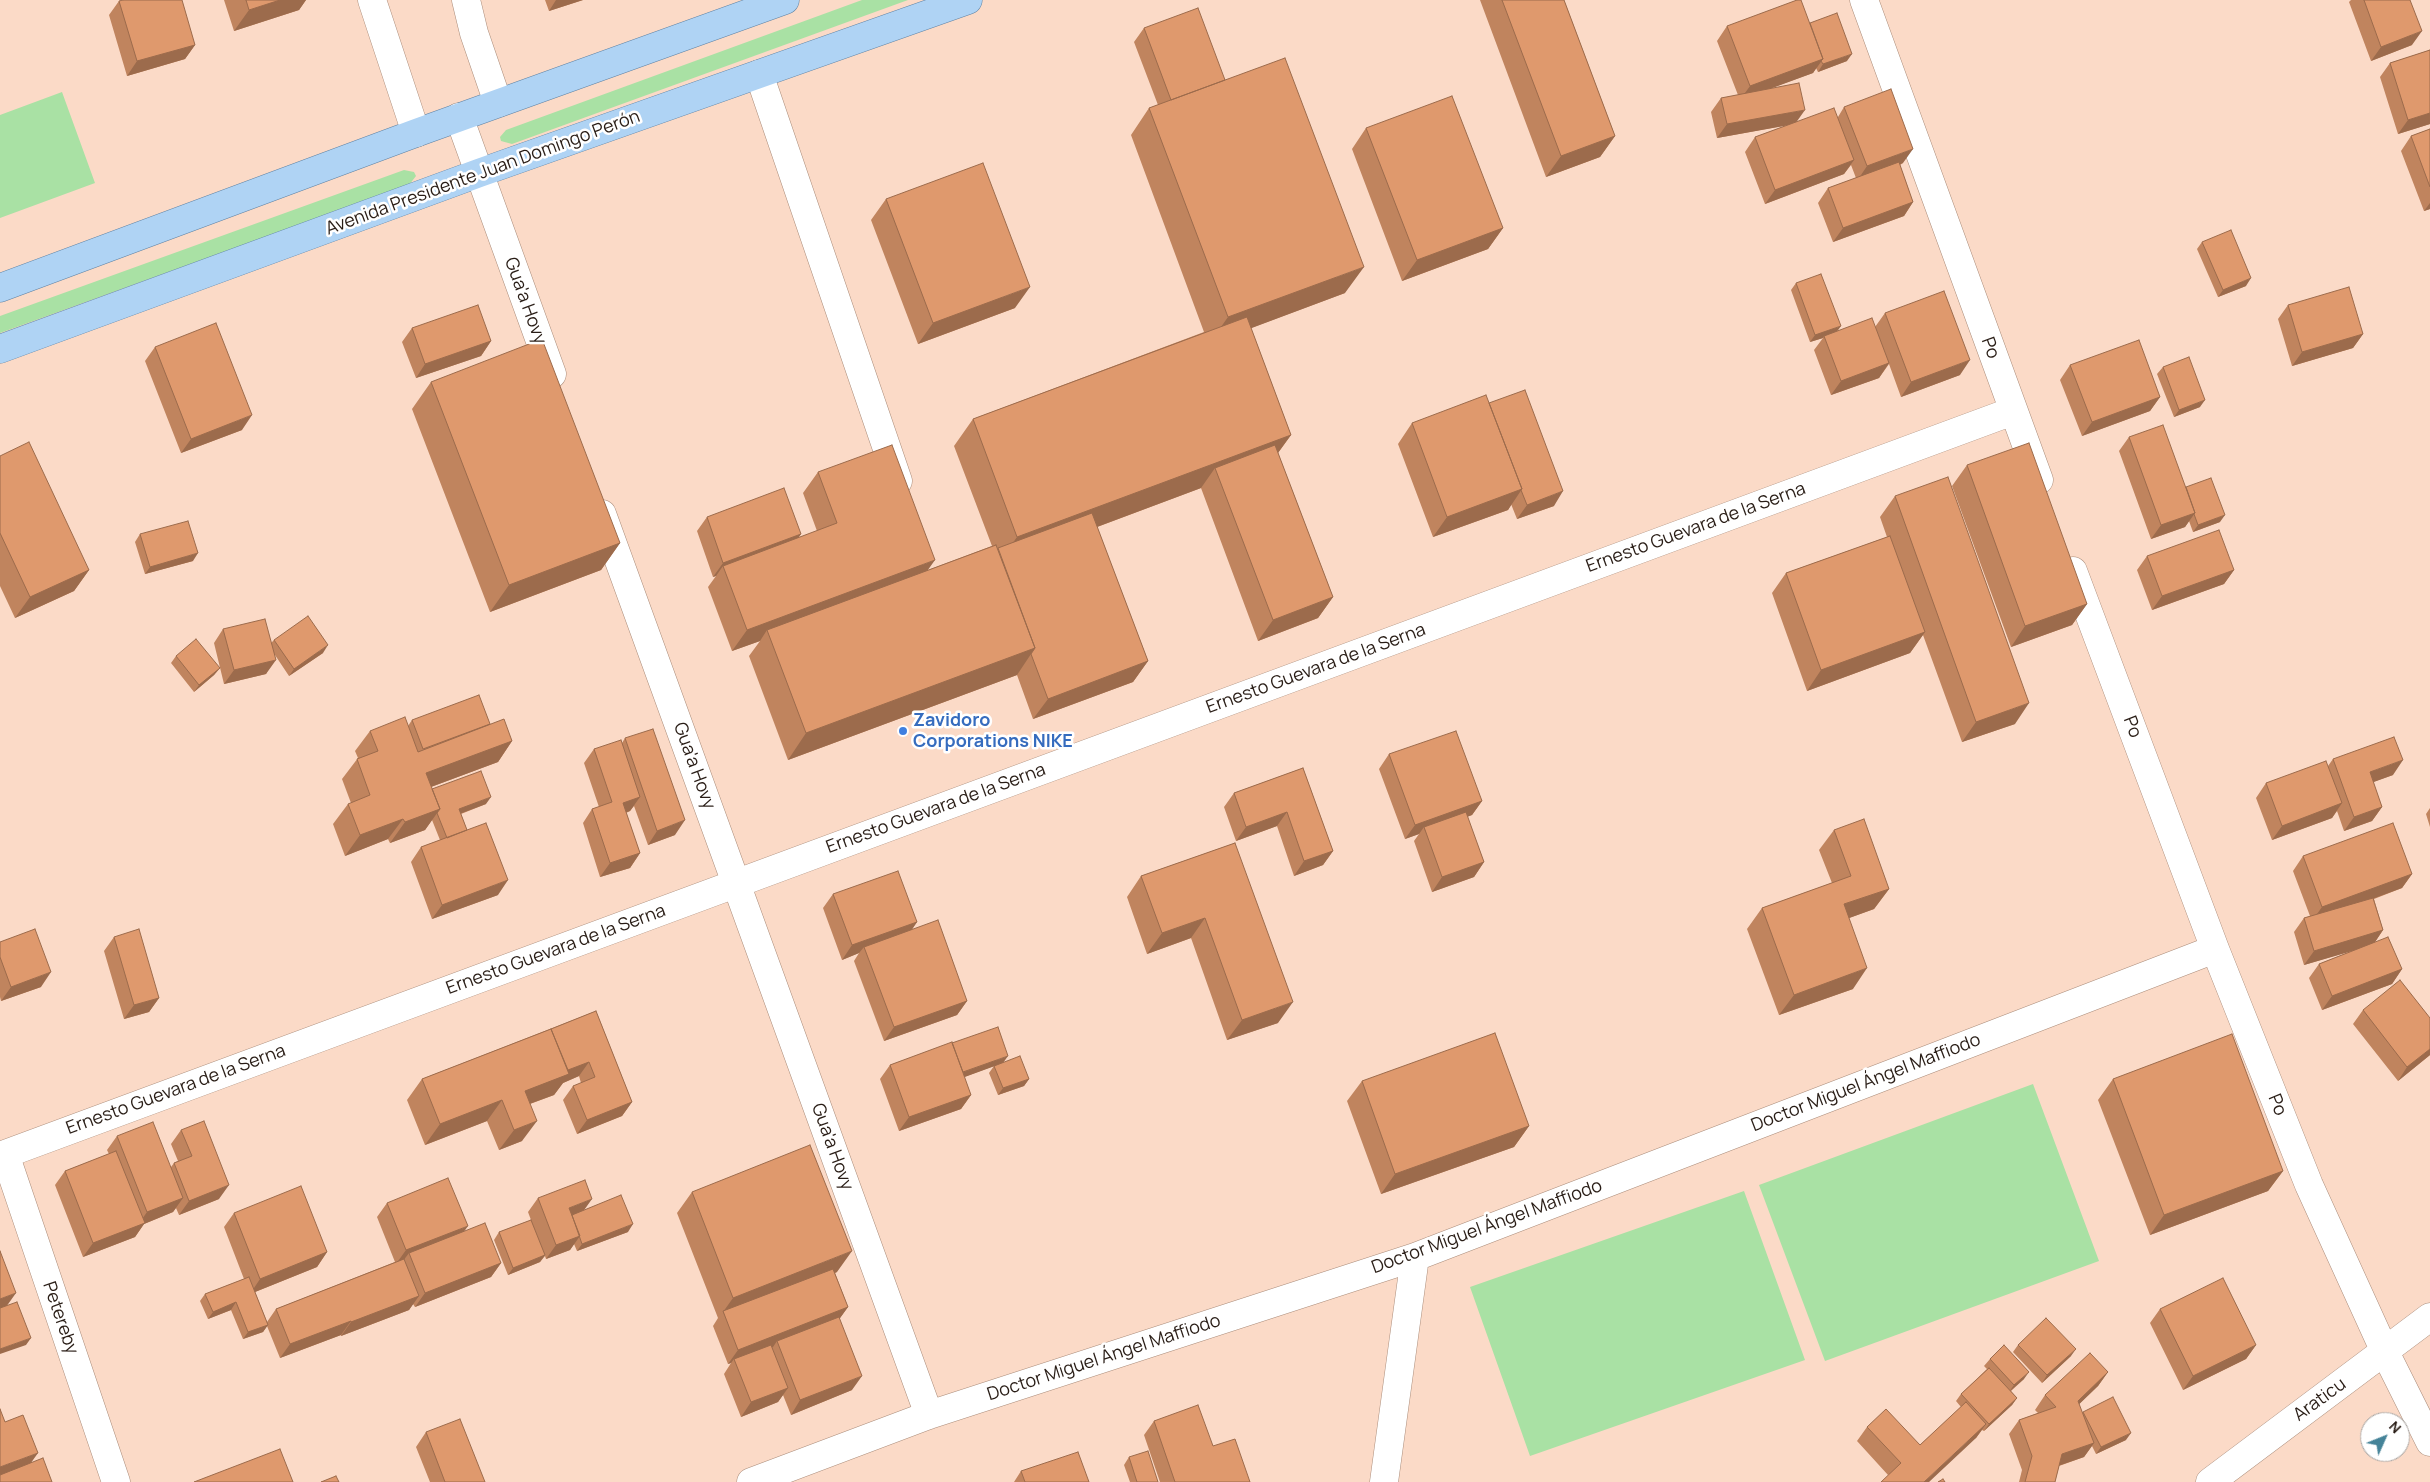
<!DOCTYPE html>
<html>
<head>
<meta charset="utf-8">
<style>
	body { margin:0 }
	#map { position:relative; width:2430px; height:1482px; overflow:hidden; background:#fbdac7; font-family:Manrope,sans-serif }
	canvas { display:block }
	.north { position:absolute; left:2360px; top:1412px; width:50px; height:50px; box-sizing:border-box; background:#fff; border:1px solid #a9a5a2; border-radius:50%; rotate:46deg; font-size:14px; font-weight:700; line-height:20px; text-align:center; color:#291d16 }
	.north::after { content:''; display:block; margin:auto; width:18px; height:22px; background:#458398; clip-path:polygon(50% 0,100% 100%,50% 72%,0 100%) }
</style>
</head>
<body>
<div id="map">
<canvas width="2430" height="1482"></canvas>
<div class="north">N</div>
</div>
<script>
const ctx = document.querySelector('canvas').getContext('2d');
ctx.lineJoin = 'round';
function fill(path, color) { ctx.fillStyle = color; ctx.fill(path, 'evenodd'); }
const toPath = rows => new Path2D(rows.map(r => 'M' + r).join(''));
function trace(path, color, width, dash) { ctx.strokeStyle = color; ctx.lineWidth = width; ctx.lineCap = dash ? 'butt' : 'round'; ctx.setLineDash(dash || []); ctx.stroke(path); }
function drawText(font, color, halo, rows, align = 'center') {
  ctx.font = font + ' Manrope,sans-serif'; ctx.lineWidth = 5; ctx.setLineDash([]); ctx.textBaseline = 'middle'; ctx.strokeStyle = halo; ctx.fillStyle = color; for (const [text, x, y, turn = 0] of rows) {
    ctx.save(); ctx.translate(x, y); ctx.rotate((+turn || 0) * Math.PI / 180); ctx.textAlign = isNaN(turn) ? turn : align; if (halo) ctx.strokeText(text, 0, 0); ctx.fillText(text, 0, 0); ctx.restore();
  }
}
fill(toPath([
	[862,0,908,0,512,144,501,141,500,137,506,130],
	[62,92,95,183,0,218,0,115],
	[404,170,414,172,416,176,409,185,0,333,0,316],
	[2033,1084,2099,1261,1825,1361,1759,1185],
	[1744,1191,1805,1360,1530,1456,1470,1287]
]), '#a9e1a4');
const minor = toPath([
	[372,0,416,133],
	[466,0,474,33,498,103],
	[1864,0,2039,480],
	[759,74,898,481],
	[459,117,552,374],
	[602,514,929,1415],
	[2073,571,2215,949,2309,1185,2385,1352,2430,1442],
	[5,1154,116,1482],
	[0,1156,2013,411],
	[751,1482,929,1415,1415,1257,2215,949],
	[1384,1482,1415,1257],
	[2210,1482,2430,1317]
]);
const major = toPath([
	[0,288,416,133,785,0],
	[0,349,479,173,968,0]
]);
trace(minor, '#ab8d7b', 29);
trace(major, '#5d80a2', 29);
trace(minor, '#fff', 28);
trace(major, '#afd3f4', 28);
fill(toPath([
	[224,0,306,0,299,10,234,31],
	[545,0,583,0,549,11],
	[1480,0,1564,0,1615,136,1600,157,1546,177],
	[2351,0,2410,0,2412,45,2371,61,2349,2],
	[119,1,195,45,185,59,127,76,109,15],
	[1727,26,1847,61,1818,72,1816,68,1813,73,1771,88,1797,122,1838,117,1844,107,1903,163,1900,165,1913,202,1904,216,1833,242,1818,203,1828,188,1856,178,1851,165,1844,174,1765,204,1745,152,1755,137,1788,125,1717,138,1711,112,1721,98,1738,95,1717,41],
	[1144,28,1225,80,1345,293,1251,328,1291,435,1278,453,1333,597,1318,618,1258,641,1201,488,1097,527,1148,661,1133,682,1033,719,1017,675,788,760,749,656,760,641,732,651,708,587,716,576,713,577,697,531,707,517,801,534,798,538,817,531,803,493,818,472,928,570,992,546,954,446,973,419,1204,332,1131,135,1149,108,1158,105,1134,42],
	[2430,50,2430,124,2398,134,2380,77,2390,63],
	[1366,128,1503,228,1488,249,1402,281,1352,149],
	[2430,129,2430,209,2424,211,2401,151,2411,136],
	[886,199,1015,308,918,344,871,220],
	[2202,242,2246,286,2218,297,2197,249],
	[1796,283,1837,331,1875,327,1885,313,1960,375,1901,397,1889,364,1879,378,1831,395,1814,350,1823,338,1810,342,1791,290],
	[2288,305,2363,334,2353,348,2292,366,2278,319],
	[412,328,491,341,481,356,416,378,402,342],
	[155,347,242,430,181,453,145,361],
	[2070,365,2160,397,2150,411,2082,436,2060,380],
	[2163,367,2200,407,2174,417,2157,374],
	[431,382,620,543,601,570,490,612,412,409],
	[1489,403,1554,506,1517,519,1511,504,1508,510,1433,537,1398,444,1412,423],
	[2129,437,2186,487,2220,522,2193,532,2189,521,2185,527,2151,539,2119,451],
	[0,456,89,570,74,591,15,618,0,586],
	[1967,465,2087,604,2072,625,2011,647,1952,486],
	[1895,496,2015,724,1962,742,1923,635,1910,653,1807,691,1772,593,1786,573,1887,537,1880,517],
	[140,534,193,561,145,574,135,542],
	[2147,556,2234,570,2224,584,2152,610,2137,570],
	[223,629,271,643,274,640,323,653,289,676,275,655,266,674,224,684,214,643],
	[176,656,220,668,214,675,194,692,171,663],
	[412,720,490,724,512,741,498,762,431,787,432,789,486,804,461,814,467,830,498,895,432,919,411,862,421,847,440,840,432,820,425,830,390,843,388,839,345,856,333,824,348,804,351,803,342,779,358,758,355,751,370,731,408,726],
	[625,738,675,835,648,845,634,806,630,811,626,813,640,853,630,868,600,877,583,823,592,809,599,807,584,763,594,749,622,743],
	[1389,754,1482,801,1472,815,1467,817,1484,862,1474,877,1432,892,1414,841,1419,834,1405,839,1379,769],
	[2333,759,2393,775,2373,782,2382,807,2372,821,2344,831,2337,811,2332,818,2272,840,2256,798,2266,783,2328,766],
	[1303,768,1333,851,1323,865,1294,876,1277,826,1236,841,1224,807,1234,793],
	[2430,808,2430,827,2426,814],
	[1834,830,1889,889,1874,909,1849,918,1853,989,1779,1015,1747,929,1762,908,1832,883,1819,850],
	[1235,843,1278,1023,1227,1040,1191,938,1147,954,1127,897,1141,876],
	[2303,856,2412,874,2402,888,2374,899,2383,930,2375,942,2402,969,2392,984,2322,1010,2309,978,2319,964,2354,950,2304,965,2294,932,2304,918,2310,916,2293,871],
	[833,894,917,922,911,930,967,1001,957,1015,884,1041,854,961,859,953,842,960,823,908],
	[114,937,159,998,149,1012,124,1019,104,951],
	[0,942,41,987,1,1001,0,997],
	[2363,1010,2430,1018,2430,1055,2398,1081,2353,1024],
	[596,1011,632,1102,622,1116,577,1134,563,1100,573,1086,581,1083,579,1076,563,1083,554,1095,530,1104,522,1141,499,1150,487,1121,425,1145,407,1100,422,1079],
	[952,1043,1003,1062,1029,1079,1024,1086,998,1095,989,1073,994,1066,964,1077,971,1095,961,1109,899,1131,880,1079,890,1065],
	[2113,1079,2283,1171,2268,1191,2150,1235,2098,1100],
	[1362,1081,1529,1126,1514,1147,1381,1194,1347,1101],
	[181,1130,219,1199,179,1215,176,1208,173,1212,144,1224,135,1237,83,1257,55,1185,65,1171,109,1154,107,1150,117,1136,171,1167,174,1163,178,1161,171,1144],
	[692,1192,837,1272,835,1273,848,1307,839,1319,852,1390,791,1415,783,1395,778,1402,741,1417,724,1374,731,1363,728,1364,713,1326,718,1318,677,1213],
	[538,1198,584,1210,628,1232,577,1251,574,1244,570,1250,546,1259,545,1256,540,1262,508,1275,494,1240,499,1232,531,1220,528,1212],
	[387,1203,464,1231,501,1263,491,1277,415,1307,413,1304,409,1310,341,1336,341,1335,280,1358,267,1326,263,1332,243,1339,231,1310,208,1319,200,1301,205,1294,244,1279,224,1227,234,1213,327,1252,317,1267,255,1292,267,1322,276,1309,395,1262,377,1217],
	[2160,1309,2256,1345,2246,1359,2183,1390,2150,1323],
	[2018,1345,2071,1356,2042,1383,2013,1352],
	[1990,1359,2024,1379,2011,1391,2017,1398,2012,1405,1984,1431,1982,1430,1976,1438,1888,1475,1857,1441,1867,1427,1920,1445,1961,1407,1956,1401,1961,1394,1987,1369,1984,1366],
	[2108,1372,2098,1386,2079,1404,2082,1413,2083,1412,2126,1440,2096,1454,2092,1446,2084,1457,2059,1466,2055,1482,2019,1482,2022,1470,2009,1434,2019,1420,2038,1413,2035,1410,2045,1395],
	[1154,1421,1213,1446,1250,1482,1160,1482,1144,1435],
	[426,1432,485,1482,430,1482,416,1447],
	[1129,1457,1158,1482,1130,1482,1124,1465],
	[1021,1471,1089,1482,1014,1482]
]), '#c0845e');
fill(toPath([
	[280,0,306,0,299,10,234,31,249,10],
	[556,0,583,0,549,11],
	[2422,31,2412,45,2371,61,2381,47],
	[195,45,185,59,127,76,137,61],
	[1852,54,1847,61,1818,72,1823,64],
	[1823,59,1813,73,1740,100,1750,86],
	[1805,110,1795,124,1717,138,1727,124],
	[2430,113,2430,124,2398,134,2408,120],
	[1615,136,1600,157,1546,177,1561,156],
	[1913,149,1903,163,1857,181,1867,166],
	[1854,160,1844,174,1765,204,1775,190],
	[1913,202,1904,216,1833,242,1843,228],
	[2430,203,2430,209,2424,211],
	[1503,228,1488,249,1402,281,1417,260],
	[1364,267,1345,293,1209,344,1228,317],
	[2251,278,2246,286,2218,297,2223,290],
	[1030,287,1015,308,918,344,933,323],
	[1841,326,1836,333,1824,336,1823,338,1810,342,1815,335],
	[2363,334,2353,348,2292,366,2302,352],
	[491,341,481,356,416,378,425,364],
	[1970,360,1960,375,1901,397,1911,382],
	[1889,363,1879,378,1831,395,1841,381],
	[2160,397,2150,411,2082,436,2092,422],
	[2205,400,2200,407,2174,417,2179,410],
	[252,415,242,430,181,453,191,439],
	[1291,435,1272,461,1215,468,1201,488,998,564,1017,537],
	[1522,489,1508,510,1433,537,1447,517],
	[1563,491,1554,506,1517,519,1527,505],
	[2195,513,2185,527,2151,539,2161,525],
	[2225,515,2220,522,2193,532,2198,525],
	[801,534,791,548,723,566,716,576,713,577,723,563],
	[620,543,601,570,490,612,509,585],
	[198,553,193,561,145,574,150,567],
	[935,560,920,581,767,630,760,641,732,651,747,630],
	[89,570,74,591,15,618,30,597],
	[2234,570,2224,584,2152,610,2162,596],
	[1333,597,1318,618,1258,641,1273,620],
	[2087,604,2072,625,2011,647,2025,626],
	[1925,632,1910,653,1807,691,1821,670],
	[328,645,323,653,289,676,294,669],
	[1035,648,1017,675,788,760,806,733],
	[276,660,266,674,224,684,234,670],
	[1148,661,1133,682,1033,719,1048,699],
	[220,668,214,675,194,692,199,685],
	[2029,703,2015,724,1962,742,1976,722],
	[512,741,498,762,412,794,426,773],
	[2403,760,2393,775,2360,787,2370,772],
	[491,797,486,804,454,816,459,809],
	[640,797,630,811,613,817,623,803],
	[1482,801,1472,815,1425,831,1424,827,1419,834,1405,839,1415,825],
	[2342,803,2332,818,2272,840,2282,826],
	[2382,807,2372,821,2344,831,2354,817],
	[440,809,425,830,390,843,405,822],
	[1287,812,1277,826,1236,841,1246,827],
	[403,819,388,839,345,856,360,835],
	[685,820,675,835,648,845,657,831],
	[1333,851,1323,865,1294,876,1304,861],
	[640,853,630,868,600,877,610,863],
	[1484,862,1474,877,1432,892,1442,877],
	[2412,874,2402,888,2312,921,2322,907],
	[508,880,498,895,432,919,442,905],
	[1889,889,1874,909,1830,925,1844,904],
	[1205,918,1191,938,1147,954,1162,933],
	[917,922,907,937,864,947,859,953,842,960,852,945],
	[2383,930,2373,945,2304,965,2314,951],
	[1867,968,1853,989,1779,1015,1794,995],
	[2402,969,2392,984,2322,1010,2332,996],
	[51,972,41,987,1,1001,11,987],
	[159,998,149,1012,124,1019,134,1005],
	[967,1001,957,1015,884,1041,894,1027],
	[1293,1002,1278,1023,1227,1040,1242,1020],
	[2430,1049,2430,1055,2398,1081,2407,1067],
	[1008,1056,1003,1063,951,1082,956,1075],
	[589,1062,579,1076,563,1083,554,1095,510,1111,525,1091,568,1070],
	[1029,1079,1024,1086,998,1095,1003,1088],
	[971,1095,961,1109,899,1131,909,1117],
	[502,1100,487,1121,425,1145,440,1124],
	[632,1102,622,1116,577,1134,587,1120],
	[537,1121,522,1141,499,1150,514,1130],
	[1529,1126,1514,1147,1381,1194,1395,1174],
	[2283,1171,2268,1191,2150,1235,2164,1215],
	[229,1185,219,1199,179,1215,189,1201],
	[183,1198,173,1212,144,1224,135,1237,83,1257,93,1243,138,1225,147,1212],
	[592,1199,582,1213,572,1217,569,1208],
	[633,1224,628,1232,577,1251,582,1244],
	[468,1226,458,1240,409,1253,403,1261,396,1264,406,1250],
	[580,1236,570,1250,546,1259,556,1245],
	[852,1251,837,1272,725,1316,723,1312,733,1298],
	[327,1252,317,1267,250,1294,260,1279],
	[545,1255,540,1262,508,1275,513,1268],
	[501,1263,491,1277,415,1307,425,1293],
	[16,1293,6,1307,0,1309,0,1299],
	[419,1296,409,1310,341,1336,351,1322],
	[236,1302,231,1310,208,1319,213,1312],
	[848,1307,838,1321,777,1341,773,1347,735,1362,734,1359,731,1363,728,1364,738,1350],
	[351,1321,341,1335,280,1358,290,1344],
	[268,1325,263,1332,243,1339,248,1332],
	[31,1338,26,1345,0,1354,0,1349],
	[2256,1345,2246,1359,2183,1390,2193,1376],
	[2076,1349,2071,1356,2042,1383,2047,1375],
	[2029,1372,2024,1379,2009,1392,2014,1385],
	[2108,1372,2098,1386,2068,1415,2078,1401],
	[862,1376,852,1390,791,1415,800,1400],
	[788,1388,778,1402,741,1417,751,1402],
	[2017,1398,2012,1405,1984,1431,1989,1424],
	[1986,1424,1976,1438,1929,1482,1924,1482],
	[2131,1433,2126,1440,2096,1454,2101,1447],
	[2094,1443,2084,1457,2052,1468,2062,1454],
	[38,1453,28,1467,0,1478,0,1467]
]), '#9c6b4c');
const building = toPath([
	[123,0,182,0,195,45,137,61,119,1,123,0],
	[246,0,280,0,249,10,246,0],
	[1502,0,1564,0,1615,136,1561,156,1502,0],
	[1797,0,1801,0,1823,59,1750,86,1727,26,1797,0],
	[2364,0,2410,0,2422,31,2381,47,2364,0],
	[1198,8,1225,80,1171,100,1144,28,1198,8],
	[1837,13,1852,54,1823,64,1821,61,1823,59,1810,23,1837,13],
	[2430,50,2430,113,2408,120,2390,63,2430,50],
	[1285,58,1364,267,1228,317,1149,108,1285,58],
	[1799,83,1805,110,1727,124,1721,98,1799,83],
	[1891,89,1913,149,1867,166,1844,107,1891,89],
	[1452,96,1503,228,1417,260,1366,128,1452,96],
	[1834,108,1854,160,1775,190,1755,137,1834,108],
	[2430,129,2430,187,2411,136,2430,129],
	[1899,162,1913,202,1843,228,1828,188,1899,162],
	[983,163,1030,287,933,323,886,199,983,163],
	[2231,230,2251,278,2223,290,2202,242,2231,230],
	[1821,274,1841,326,1815,335,1796,283,1821,274],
	[2349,287,2363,334,2302,352,2288,305,2349,287],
	[1944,291,1970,360,1911,382,1885,313,1944,291],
	[478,305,491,341,425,364,412,328,478,305],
	[1247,317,1291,435,1017,537,973,419,1247,317],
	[1872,318,1889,363,1841,381,1824,336,1872,318],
	[216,323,252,415,191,439,155,347,216,323],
	[542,339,620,543,509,585,431,382,542,339],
	[2139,340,2160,397,2092,422,2070,365,2139,340],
	[2189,357,2205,400,2179,410,2163,367,2189,357],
	[1525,390,1563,491,1527,505,1521,490,1522,489,1489,403,1525,390],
	[1486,395,1522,489,1447,517,1412,423,1486,395],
	[2163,425,2195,513,2161,525,2129,437,2163,425],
	[29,442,89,570,30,597,0,533,0,456,29,442],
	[2029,443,2087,604,2025,626,1967,465,2029,443],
	[892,445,935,560,747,630,723,566,837,523,818,472,892,445],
	[1275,445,1333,597,1273,620,1215,468,1275,445],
	[1948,477,2029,703,1976,722,1895,496,1948,477],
	[2211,478,2225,515,2198,525,2194,514,2195,513,2186,487,2211,478],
	[784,488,801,534,723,563,707,517,784,488],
	[1092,513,1148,661,1048,699,1031,654,1035,648,998,548,1092,513],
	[188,521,198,553,150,567,140,534,188,521],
	[2219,530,2234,570,2162,596,2147,556,2219,530],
	[1890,536,1925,632,1821,670,1786,573,1890,536],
	[996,545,1035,648,806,733,767,630,996,545],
	[308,616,328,645,294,669,274,640,308,616],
	[265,619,276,660,234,670,223,629,265,619],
	[196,639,220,668,199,685,176,656,196,639],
	[479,695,490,724,423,749,412,720,479,695],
	[405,717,418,752,504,719,512,741,426,773,440,809,405,822,403,819,360,835,348,804,370,795,357,759,378,751,370,731,405,717],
	[653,729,685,820,657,831,625,738,653,729],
	[1456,731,1482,801,1415,825,1389,754,1456,731],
	[2394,737,2403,760,2370,772,2382,807,2354,817,2333,759,2394,737],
	[621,740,640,797,623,803,640,853,610,863,592,809,612,802,594,749,621,740],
	[2326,761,2342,803,2282,826,2266,783,2326,761],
	[1303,768,1333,851,1304,861,1287,812,1246,827,1234,793,1303,768],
	[481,771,491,797,459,809,467,830,447,838,437,813,440,809,432,789,481,771],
	[1466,812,1484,862,1442,877,1424,827,1466,812],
	[1864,819,1889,889,1844,904,1867,968,1794,995,1762,908,1851,876,1834,830,1864,819],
	[486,823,508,880,442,905,421,847,486,823],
	[2393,823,2412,874,2322,907,2303,856,2393,823],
	[1235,843,1293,1002,1242,1020,1205,918,1162,933,1141,876,1235,843],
	[898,871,917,922,852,945,833,894,898,871],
	[2373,898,2383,930,2314,951,2304,918,2373,898],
	[938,920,967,1001,894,1027,864,947,938,920],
	[35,929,51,972,11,987,0,957,0,942,35,929],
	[139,929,159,998,134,1005,114,937,139,929],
	[2388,937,2402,969,2332,996,2319,964,2388,937],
	[2400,980,2430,1018,2430,1049,2407,1067,2363,1010,2400,980],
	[596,1011,632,1102,587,1120,573,1086,595,1077,589,1062,568,1070,551,1029,596,1011],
	[998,1027,1008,1056,963,1072,952,1043,998,1027],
	[551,1029,569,1074,525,1091,537,1121,514,1130,502,1100,440,1124,422,1079,551,1029],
	[1495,1033,1529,1126,1395,1174,1362,1081,1495,1033],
	[2232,1034,2283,1171,2164,1215,2113,1079,2232,1034],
	[952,1042,971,1095,909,1117,890,1065,952,1042],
	[1020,1056,1029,1079,1003,1088,994,1066,1020,1056],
	[204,1121,229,1185,189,1201,174,1163,192,1156,181,1130,204,1121],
	[153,1122,183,1198,147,1212,117,1136,153,1122],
	[810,1145,852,1251,733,1298,692,1192,810,1145],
	[116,1151,145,1223,93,1243,65,1171,116,1151],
	[448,1178,468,1226,406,1250,387,1203,448,1178],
	[585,1180,592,1199,569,1208,580,1236,556,1245,538,1198,585,1180],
	[301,1186,327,1252,260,1279,234,1213,301,1186],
	[621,1195,633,1224,582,1244,572,1215,621,1195],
	[531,1220,545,1255,513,1268,499,1232,531,1220],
	[485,1223,501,1263,425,1293,409,1253,485,1223],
	[0,1251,16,1293,0,1299,0,1251],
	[404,1259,419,1296,351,1322,351,1321,290,1344,276,1309,404,1259],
	[833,1269,848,1307,738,1350,723,1311,833,1269],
	[249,1277,268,1325,248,1332,236,1302,213,1312,205,1294,249,1277],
	[2223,1278,2256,1345,2193,1376,2160,1309,2223,1278],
	[17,1302,31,1338,0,1349,0,1308,17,1302],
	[839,1317,862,1376,800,1400,777,1341,839,1317],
	[2046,1318,2076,1349,2047,1375,2018,1345,2046,1318],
	[771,1345,788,1388,751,1402,734,1359,771,1345],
	[2004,1345,2029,1372,2014,1385,1990,1359,2004,1345],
	[2090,1353,2108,1372,2078,1401,2094,1443,2062,1454,2055,1482,2025,1482,2032,1456,2019,1420,2056,1407,2045,1395,2090,1353],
	[1989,1368,2017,1398,1989,1424,1961,1394,1989,1368],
	[2113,1397,2131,1433,2101,1447,2083,1412,2113,1397],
	[1966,1402,1986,1424,1924,1482,1881,1482,1901,1463,1867,1427,1886,1409,1920,1445,1966,1402],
	[1198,1405,1213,1446,1235,1439,1250,1482,1175,1482,1154,1421,1198,1405],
	[0,1409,5,1422,23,1415,38,1453,0,1467,0,1409],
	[460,1419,485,1482,445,1482,426,1432,460,1419],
	[280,1449,293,1482,194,1482,280,1449],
	[1148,1451,1158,1482,1137,1482,1129,1457,1148,1451],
	[1078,1452,1089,1482,1025,1482,1021,1471,1078,1452],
	[43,1458,52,1482,0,1482,0,1475,43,1458],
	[336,1476,339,1482,321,1482,336,1476],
	[1943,1479,1945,1482,1938,1482,1943,1479]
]);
fill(building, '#df996d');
trace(building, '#9c6b4c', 1);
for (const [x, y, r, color] of [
	[903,731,5,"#3f7fe0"]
]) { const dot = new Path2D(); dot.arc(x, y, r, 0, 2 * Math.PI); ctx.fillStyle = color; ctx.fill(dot); trace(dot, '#fff', 2); }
drawText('18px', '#291d16', '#fff', [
	["Avenida Presidente Juan Domingo Perón",483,173,-20],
	["Gua'a Hovy",525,301,70],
	["Po",1990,348,70],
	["Ernesto Guevara de la Serna",1696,528,-20],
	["Ernesto Guevara de la Serna",1316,669,-20],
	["Po",2132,727,69],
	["Gua'a Hovy",694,766,70],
	["Ernesto Guevara de la Serna",936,809,-20],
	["Ernesto Guevara de la Serna",556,950,-20],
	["Doctor Miguel Ángel Maffiodo",1866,1083,-21],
	["Ernesto Guevara de la Serna",176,1090,-20],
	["Po",2277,1105,68],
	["Gua'a Hovy",832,1147,70],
	["Doctor Miguel Ángel Maffiodo",1487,1227,-20],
	["Petereby",60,1318,71],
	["Doctor Miguel Ángel Maffiodo",1104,1358,-18],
	["Araticu",2320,1400,-36]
]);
drawText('bold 18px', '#366cbe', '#fff', [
	["Zavidoro",913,721],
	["Corporations NIKE",913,742]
], 'left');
</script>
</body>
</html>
